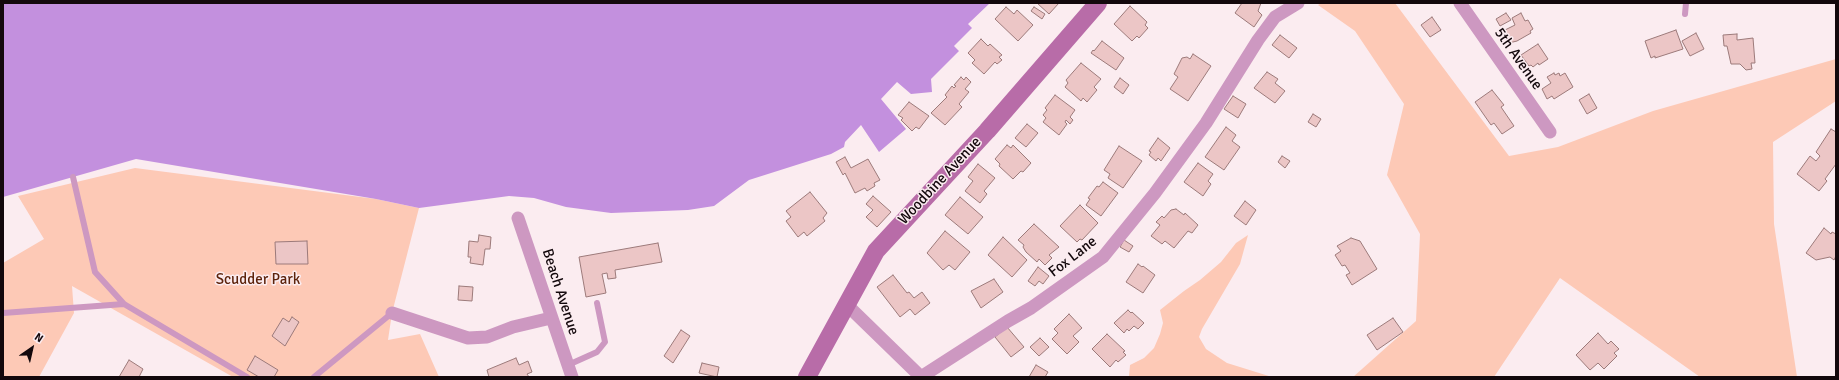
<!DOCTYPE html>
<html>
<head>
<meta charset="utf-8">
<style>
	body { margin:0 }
	#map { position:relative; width:1839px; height:380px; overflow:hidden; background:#fbecf0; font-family:Signika,sans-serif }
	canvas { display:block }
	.frame { position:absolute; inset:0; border:4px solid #13080c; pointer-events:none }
	.north { position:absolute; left:12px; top:328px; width:40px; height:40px; -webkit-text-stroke:3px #fbecf0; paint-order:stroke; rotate:34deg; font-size:11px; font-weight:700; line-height:16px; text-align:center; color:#13080c }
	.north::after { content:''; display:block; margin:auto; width:14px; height:18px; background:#13080c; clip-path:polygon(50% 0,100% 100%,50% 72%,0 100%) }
</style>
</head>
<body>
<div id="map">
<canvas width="1839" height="380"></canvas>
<div class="frame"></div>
<div class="north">N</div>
</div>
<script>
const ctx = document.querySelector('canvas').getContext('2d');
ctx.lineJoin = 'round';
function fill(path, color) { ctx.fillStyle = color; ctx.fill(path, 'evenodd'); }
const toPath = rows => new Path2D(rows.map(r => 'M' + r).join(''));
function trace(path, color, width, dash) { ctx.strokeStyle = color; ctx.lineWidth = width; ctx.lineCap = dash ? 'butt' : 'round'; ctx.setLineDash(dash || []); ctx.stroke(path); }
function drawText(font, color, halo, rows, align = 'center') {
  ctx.font = font + ' Signika,sans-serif'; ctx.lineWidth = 3; ctx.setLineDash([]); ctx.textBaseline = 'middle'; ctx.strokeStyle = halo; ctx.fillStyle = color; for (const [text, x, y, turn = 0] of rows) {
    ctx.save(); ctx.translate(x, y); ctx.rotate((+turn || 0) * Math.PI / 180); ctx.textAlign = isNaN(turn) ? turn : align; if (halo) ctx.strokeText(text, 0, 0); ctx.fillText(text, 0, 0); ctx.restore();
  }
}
fill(toPath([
	[1321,3,1395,3,1509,156,1558,147,1653,111,1836,59,1836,101,1773,142,1774,224,1797,377,1700,377,1560,278,1494,377,1353,377,1416,321,1420,234,1387,175,1404,104,1355,31,1318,5],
	[135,168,376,199,419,208,392,313,388,340,420,334,439,377,233,377,72,286,74,313,39,377,3,377,3,263,44,239,18,196],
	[1248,235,1240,264,1202,329,1199,337,1206,349,1227,363,1272,377,1129,377,1130,365,1144,358,1154,348,1160,334,1163,323,1160,310,1184,291,1200,280,1221,262,1236,243]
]), '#fdc9b6');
fill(toPath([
	[3,3,990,3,968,24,972,28,954,46,959,51,931,79,932,92,911,94,897,82,881,99,906,129,879,152,861,125,845,142,844,147,831,154,749,180,714,206,688,210,611,213,566,207,534,198,509,196,419,208,376,199,136,159,3,197]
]), '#c390de');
const building = toPath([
	[1037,3,1059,3,1049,14,1037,3],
	[1242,3,1261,3,1258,11,1262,15,1254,27,1235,13,1242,3],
	[1130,6,1147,22,1145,25,1148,28,1139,38,1137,36,1132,41,1114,24,1130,6],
	[1006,7,1014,14,1017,10,1033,25,1018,41,995,19,1006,7],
	[1034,7,1045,14,1042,19,1031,11,1034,7],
	[1506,13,1511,20,1500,26,1496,19,1506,13],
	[1521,13,1525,21,1528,20,1533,29,1530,31,1531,33,1517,41,1509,43,1505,30,1515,25,1512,18,1521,13],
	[1432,17,1441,30,1430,37,1421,25,1432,17],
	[1676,30,1683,49,1655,58,1655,56,1651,58,1645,41,1676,30],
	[1696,33,1704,49,1690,56,1682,41,1696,33],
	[1737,34,1737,40,1753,38,1755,63,1751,63,1752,69,1746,70,1740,64,1731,64,1727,46,1724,46,1723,35,1737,34],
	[1280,35,1297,48,1289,58,1272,45,1280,35],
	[981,39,988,46,990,44,1002,55,999,57,1002,60,997,64,995,62,984,74,972,63,975,60,968,53,981,39],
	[1102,41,1124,58,1116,70,1091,53,1093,50,1094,51,1102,41],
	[1538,44,1548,59,1539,65,1538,63,1533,67,1531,65,1529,66,1521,55,1538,44],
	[1193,54,1211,66,1188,101,1170,89,1178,77,1174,74,1182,58,1187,57,1190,59,1193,54],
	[1081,63,1101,79,1094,87,1097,90,1087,102,1083,98,1081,101,1065,87,1068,83,1066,80,1081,63],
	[1267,72,1278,79,1275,83,1285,91,1275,103,1254,88,1267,72],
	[1554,73,1555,75,1559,73,1560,76,1565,73,1573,87,1554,99,1552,96,1547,99,1542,89,1551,83,1547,77,1554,73],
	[961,77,964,80,966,77,971,82,965,89,969,92,959,104,962,107,945,125,931,113,947,97,945,95,952,86,954,88,956,86,954,85,961,77],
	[1120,78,1129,85,1123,94,1114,87,1120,78],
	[1492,90,1504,105,1501,107,1514,126,1502,134,1494,123,1491,125,1475,102,1492,90],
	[1589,94,1597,108,1587,114,1579,100,1589,94],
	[1055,95,1075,110,1070,117,1073,120,1070,124,1066,120,1065,122,1067,124,1059,135,1043,122,1046,118,1043,115,1047,110,1045,108,1055,95],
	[1233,96,1246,104,1238,118,1224,109,1233,96],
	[909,102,929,116,919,129,916,127,912,131,901,120,903,118,898,115,909,102],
	[1313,114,1321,119,1316,127,1308,122,1313,114],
	[1027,124,1038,133,1026,147,1015,138,1027,124],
	[1226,127,1236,135,1232,141,1240,147,1224,170,1205,157,1226,127],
	[1831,129,1836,132,1836,164,1825,179,1827,181,1819,191,1797,174,1810,156,1816,161,1820,156,1816,152,1831,129],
	[1158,138,1170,148,1161,161,1158,158,1156,161,1149,155,1151,152,1149,151,1158,138],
	[1007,145,1011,148,1013,145,1031,163,1023,172,1021,171,1013,179,999,166,1000,164,995,159,1007,145],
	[1119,146,1142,161,1123,188,1108,178,1110,174,1104,170,1119,146],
	[1282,156,1290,161,1285,168,1278,162,1282,156],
	[845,157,851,168,868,159,880,180,874,183,875,186,867,191,865,188,855,193,845,173,843,175,836,162,845,157],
	[1198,163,1213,174,1208,181,1211,184,1203,196,1184,182,1198,163],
	[978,164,995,178,984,191,987,194,980,203,965,191,973,181,968,177,978,164],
	[1103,182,1118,193,1101,216,1086,205,1090,199,1088,198,1097,186,1099,187,1103,182],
	[810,192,827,213,823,218,825,221,807,236,804,232,798,237,786,221,791,217,786,211,810,192],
	[873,196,891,212,877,227,866,217,873,210,866,204,873,196],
	[960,197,983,217,968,234,945,215,960,197],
	[1245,201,1256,210,1246,225,1234,216,1245,201],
	[1080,205,1098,223,1082,240,1080,239,1077,242,1060,226,1080,205],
	[1176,209,1184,215,1185,213,1198,225,1192,233,1188,231,1174,248,1165,241,1162,244,1151,236,1160,225,1156,222,1162,216,1164,218,1171,210,1176,209],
	[1034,224,1059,247,1049,255,1052,258,1045,265,1039,259,1037,262,1026,252,1023,247,1024,245,1018,240,1034,224],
	[1824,228,1831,234,1832,232,1836,234,1836,256,1834,260,1830,257,1816,260,1806,253,1824,228],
	[945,231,970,252,955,270,949,265,943,270,927,253,945,231],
	[479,235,491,237,490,249,485,249,483,265,470,263,471,257,468,257,469,241,478,242,479,235],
	[1003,237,1027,260,1012,277,988,255,1003,237],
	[1351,238,1360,241,1377,269,1352,285,1346,275,1350,273,1345,265,1342,266,1335,255,1341,251,1337,246,1351,238],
	[1124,240,1133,246,1129,252,1120,247,1124,240],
	[307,241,308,264,276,264,275,242,307,241],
	[658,243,662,262,615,270,616,278,608,279,607,273,602,274,606,293,586,297,579,257,658,243],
	[1138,264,1142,267,1143,266,1155,275,1143,293,1126,282,1138,264],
	[1038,267,1049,276,1043,284,1039,281,1035,286,1028,281,1038,267],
	[893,275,907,293,909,292,914,298,922,292,930,303,915,315,910,309,900,317,877,287,893,275],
	[994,279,1003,292,981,308,971,291,994,279],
	[459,286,473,287,472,301,458,300,459,286],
	[1128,310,1131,313,1132,312,1144,323,1138,329,1134,326,1129,331,1127,329,1124,333,1114,323,1128,310],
	[1069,314,1082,328,1073,336,1079,342,1067,354,1052,339,1058,333,1054,329,1069,314],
	[292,317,299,322,285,346,272,336,283,318,289,322,292,317],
	[1393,318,1403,332,1377,350,1367,335,1393,318],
	[1007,327,1024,347,1011,357,995,337,1007,327],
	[681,330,690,336,673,363,664,356,681,330],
	[1598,333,1608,344,1611,341,1619,349,1614,353,1617,356,1604,369,1598,363,1590,370,1576,355,1598,333],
	[1107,334,1125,351,1123,352,1126,355,1118,362,1116,360,1110,367,1092,349,1107,334],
	[1040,338,1049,347,1039,356,1030,347,1040,338],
	[255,356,278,370,274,377,259,377,247,370,255,356],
	[516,358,519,365,528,361,532,372,527,374,529,377,489,377,487,370,516,358],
	[129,360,143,369,139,377,119,377,129,360],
	[702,363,719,367,717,377,699,373,702,363],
	[1036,365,1048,372,1045,377,1029,377,1036,365]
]);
fill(building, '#ecc6c6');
trace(building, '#9c7a7a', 1);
trace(toPath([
	[1685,14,1686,3],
	[73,177,95,272,124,304,247,377],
	[3,313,124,304],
	[568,365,597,352,605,342,597,303],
	[314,377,392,313]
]), '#cd98c1', 6);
trace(toPath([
	[1460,3,1550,132],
	[518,218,572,377],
	[847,305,921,377,1008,321,1031,308,1103,257,1155,193,1206,123,1258,40,1275,17,1298,3],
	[392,313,468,338,487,337,513,327,551,318]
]), '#cd98c1', 13);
trace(toPath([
	[807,377,876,251,987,131,1098,3]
]), '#b86ca8', 18);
drawText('15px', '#13080c', '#fbecf0', [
	["5th Avenue",1518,59,55],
	["Woodbine Avenue",940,181,-47],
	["Fox Lane",1073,257,-38],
	["Beach Avenue",560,292,72]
]);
drawText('15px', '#5d230b', '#fbecf0', [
	["Scudder Park",258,280]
]);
</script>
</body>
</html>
